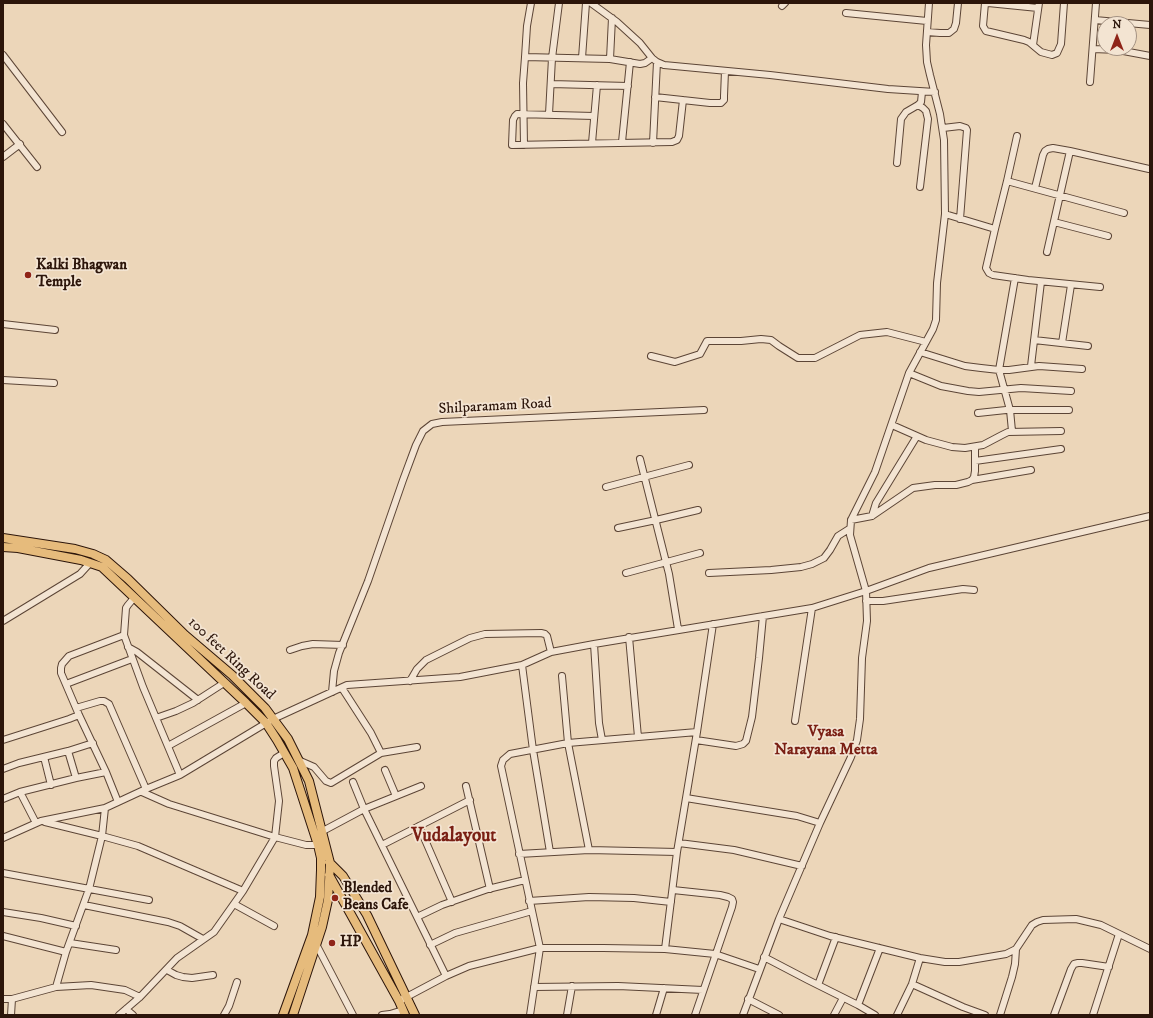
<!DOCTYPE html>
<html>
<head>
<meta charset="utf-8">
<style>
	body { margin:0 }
	#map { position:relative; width:1153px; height:1018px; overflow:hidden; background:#ecd6b9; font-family:"IM FELL DW Pica",serif }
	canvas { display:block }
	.frame { position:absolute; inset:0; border:4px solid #2c150a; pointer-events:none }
	.north { position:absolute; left:1097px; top:16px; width:40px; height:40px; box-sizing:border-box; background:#f3e4d2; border:1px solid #a39182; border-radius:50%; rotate:0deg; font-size:11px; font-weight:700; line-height:16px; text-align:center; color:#2c150a }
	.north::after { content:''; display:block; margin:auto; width:14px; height:18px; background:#8f2418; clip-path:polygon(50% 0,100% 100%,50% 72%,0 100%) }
</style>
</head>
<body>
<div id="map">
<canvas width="1153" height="1018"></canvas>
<div class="frame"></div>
<div class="north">N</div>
</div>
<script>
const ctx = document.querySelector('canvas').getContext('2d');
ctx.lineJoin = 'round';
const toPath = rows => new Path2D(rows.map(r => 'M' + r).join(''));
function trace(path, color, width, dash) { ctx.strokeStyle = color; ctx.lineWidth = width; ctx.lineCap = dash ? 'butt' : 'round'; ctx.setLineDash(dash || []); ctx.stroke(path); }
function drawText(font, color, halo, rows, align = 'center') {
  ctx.font = font + ' "IM FELL DW Pica",serif'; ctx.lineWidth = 3.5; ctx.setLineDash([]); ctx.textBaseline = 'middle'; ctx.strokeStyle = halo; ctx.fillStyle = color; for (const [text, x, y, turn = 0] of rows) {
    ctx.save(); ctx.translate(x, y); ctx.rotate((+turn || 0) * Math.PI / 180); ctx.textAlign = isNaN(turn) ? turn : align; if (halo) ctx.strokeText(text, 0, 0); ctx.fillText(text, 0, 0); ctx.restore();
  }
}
const minor = toPath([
	[591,3,617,22,640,43,652,58,657,62,664,65,770,75,888,89,935,92],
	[985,3,983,26,986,31,1024,40,1029,42,1041,52,1052,55,1057,53,1061,44,1064,3],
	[988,3,1038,8],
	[782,6,785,3],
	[846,13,927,21],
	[1095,20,1150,25],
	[927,32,940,33,949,33,954,29,956,23,958,3],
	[1033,45,1039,3],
	[1093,49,1118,50,1150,56],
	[3,55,62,132],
	[525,57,610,59,640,64,645,63,652,58],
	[582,58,586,3],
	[610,59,612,18],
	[1090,82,1096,3],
	[551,84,628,86],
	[655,97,710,103,721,103,724,100,724,96,725,71],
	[918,105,923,108,926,111,928,119,920,187],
	[549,114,552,58,559,3],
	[594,116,517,114,515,116,513,120,512,145,672,142,677,140,679,136,683,100],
	[3,124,37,167],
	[943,128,960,126,966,128,967,130,960,219],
	[622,142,630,62],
	[592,143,597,85],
	[653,143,657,62],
	[524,145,523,83,525,57,527,26,531,3],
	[3,157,20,144],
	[897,163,901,119,906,112,918,105,921,102,922,92],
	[1007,181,1017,136],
	[1035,188,1043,155,1045,151,1048,149,1053,148,1070,151,1149,169],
	[945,214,995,229,1007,181,1124,213],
	[1054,222,1108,236],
	[995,229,986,268,989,273,993,275,1028,280,1100,287],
	[1047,252,1070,151],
	[3,324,55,330],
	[1034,340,1088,346],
	[1062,343,1071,285],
	[920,352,965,366,981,368,999,370,1009,370,1039,366,1082,369],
	[651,356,675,362,700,354,707,341,741,341,761,339,771,340,779,346,798,358,815,358,860,335,887,332,926,342],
	[1031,366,1041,282],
	[909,373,941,386,968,391,979,392,1021,388,1071,391],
	[3,380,54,383],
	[978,413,1006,410,1069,410],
	[892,425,926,440,952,447,965,448,983,445,1002,435,1008,432,1061,431],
	[1012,431,1010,410,999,370,1015,278],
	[640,459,669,574,678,629],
	[975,461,1061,449],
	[972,480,1031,470],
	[606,487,689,465],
	[872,516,876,503,917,436],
	[851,520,872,516,913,488,935,485,956,485,968,482,972,480,974,477,975,471,975,447],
	[618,528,656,520,698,510],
	[626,573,700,553],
	[709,573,771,570,801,567,812,564,824,558,830,550,838,536,849,529],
	[134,598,128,605,126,608,124,635,143,687,180,775],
	[866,601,883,601,963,589,974,590],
	[3,621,80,574,90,563],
	[629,637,638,737],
	[594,644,599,723,602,740],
	[128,647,137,652,198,700],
	[290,650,302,646,313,644,343,645],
	[522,665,533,750,550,852],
	[562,676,568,743,589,850],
	[410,681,417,669,426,660,470,638,485,634,541,633,545,634,547,636,551,652],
	[66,684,132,659],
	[342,688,371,733,381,753],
	[332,692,334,671,339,653,368,581,403,480,416,445,423,431,432,424,442,422,704,410],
	[76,708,100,701,104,701,109,704,146,789],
	[156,718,176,711,193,703,224,683],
	[795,721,812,608],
	[3,740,69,719,79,715],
	[696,740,736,746,743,744,746,741,752,717,759,658,763,616],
	[168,746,246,703],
	[68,751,76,778],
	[44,757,51,785],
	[298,760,314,767,326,781,331,783,381,753,417,747],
	[3,769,19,763,68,751,93,743],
	[385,770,396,796],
	[353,782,364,809,446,976],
	[466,786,490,889],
	[20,792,36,823],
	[142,792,169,804,275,837,306,845,318,845],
	[686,798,797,816,820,823],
	[3,799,20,792,76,778,106,772],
	[118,802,106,772,79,715,61,673,61,668,62,664,69,656,124,635],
	[45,822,102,836,138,846,243,891],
	[419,826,452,902],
	[321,832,364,809,421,786],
	[3,838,41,821,105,808,146,789,180,775,273,719,347,685,460,677,522,665,551,652,594,644,812,608,866,591,929,568,1150,516],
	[679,843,734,850,802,866],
	[382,845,470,800],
	[519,854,589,850,677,852],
	[3,873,149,900],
	[673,890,720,895,728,897,732,899,733,902,732,907,695,1015],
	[529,901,589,897,634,898,671,902],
	[234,904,274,926],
	[84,905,168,922,180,926,203,939],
	[3,912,41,918,76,926],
	[417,917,442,905,488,889,525,880],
	[779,919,830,936,920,958,945,962,959,962,1006,954,1016,949,1032,925,1037,922,1043,920,1076,919,1101,925,1150,949],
	[3,936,66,952],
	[70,943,116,950],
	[316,944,353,1015],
	[430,945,455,933,532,911],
	[665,949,677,852,697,732,713,624],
	[764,957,808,980,858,1005,875,1015],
	[167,970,176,975,183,977,192,978,213,975],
	[912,984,963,1007,985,1015],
	[818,985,836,937],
	[56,987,66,952,89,889,102,836,105,808],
	[534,987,618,986,703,990],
	[3,999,12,999,56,987,91,985,125,990,140,997],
	[748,999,779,1015],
	[399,1001,446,976,469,966,540,948,603,948,665,949,715,954,759,969],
	[858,1005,880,948],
	[126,1009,133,1015],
	[11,1015,12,999],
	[119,1015,140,997,177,958,214,932,243,891,275,837,279,801,274,766,274,761,276,758,284,753],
	[224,1015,229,1006,237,982],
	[382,1015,390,1014,403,1010],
	[530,1015,540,948,501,766,503,760,510,754,568,743,697,732],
	[567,1015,572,986],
	[656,1015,664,988],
	[743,1015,779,919,820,823,851,757,857,740,860,719,862,658,867,621,866,591,850,535,851,520,875,472,909,373,933,329,936,320,937,283,945,214,944,140,940,114,930,75,927,62,926,45,929,3],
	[834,1015,843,998],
	[897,1015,912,984,920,958],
	[1000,1015,1012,977,1015,964,1016,949],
	[1054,1015,1071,969,1074,964,1078,963,1082,963,1109,967],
	[1093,1015,1119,934]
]);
const major = toPath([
	[3,538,75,549,93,554,106,560,128,579,185,635,232,675,265,708,288,739,309,781,330,863,328,900,322,927,293,1015],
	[3,547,18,548,81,560,102,567,246,703,266,723,277,740,293,768,318,845,321,858,321,870,320,897,312,935,283,1015],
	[329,862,343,876,367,915,415,1015],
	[329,875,399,1001,405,1015]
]);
trace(minor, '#5c4536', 8);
trace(major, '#2c150a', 10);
trace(minor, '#f3e4d2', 6);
trace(major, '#e6bb7c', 8);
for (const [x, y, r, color] of [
	[28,275,4,"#8f2418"],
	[335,898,4,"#8f2418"],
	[332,943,4,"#8f2418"]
]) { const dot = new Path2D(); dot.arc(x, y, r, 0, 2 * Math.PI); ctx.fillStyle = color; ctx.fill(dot); trace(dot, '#f3e4d2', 1.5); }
drawText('bold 15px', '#2c150a', '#f3e4d2', [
	["Kalki Bhagwan",36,266],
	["Temple",36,283],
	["Blended",343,889],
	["Beans Cafe",343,906],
	["HP",340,943]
], 'left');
drawText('15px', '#2c150a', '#f3e4d2', [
	["Shilparamam Road",495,407,-3],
	["100 feet Ring Road",231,659,43]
]);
drawText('bold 16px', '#7a1f14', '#f3e4d2', [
	["Vyasa",826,733],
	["Narayana Metta",826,751]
]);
drawText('bold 19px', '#7a1f14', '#f3e4d2', [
	["Vudalayout",454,837]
]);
</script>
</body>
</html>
